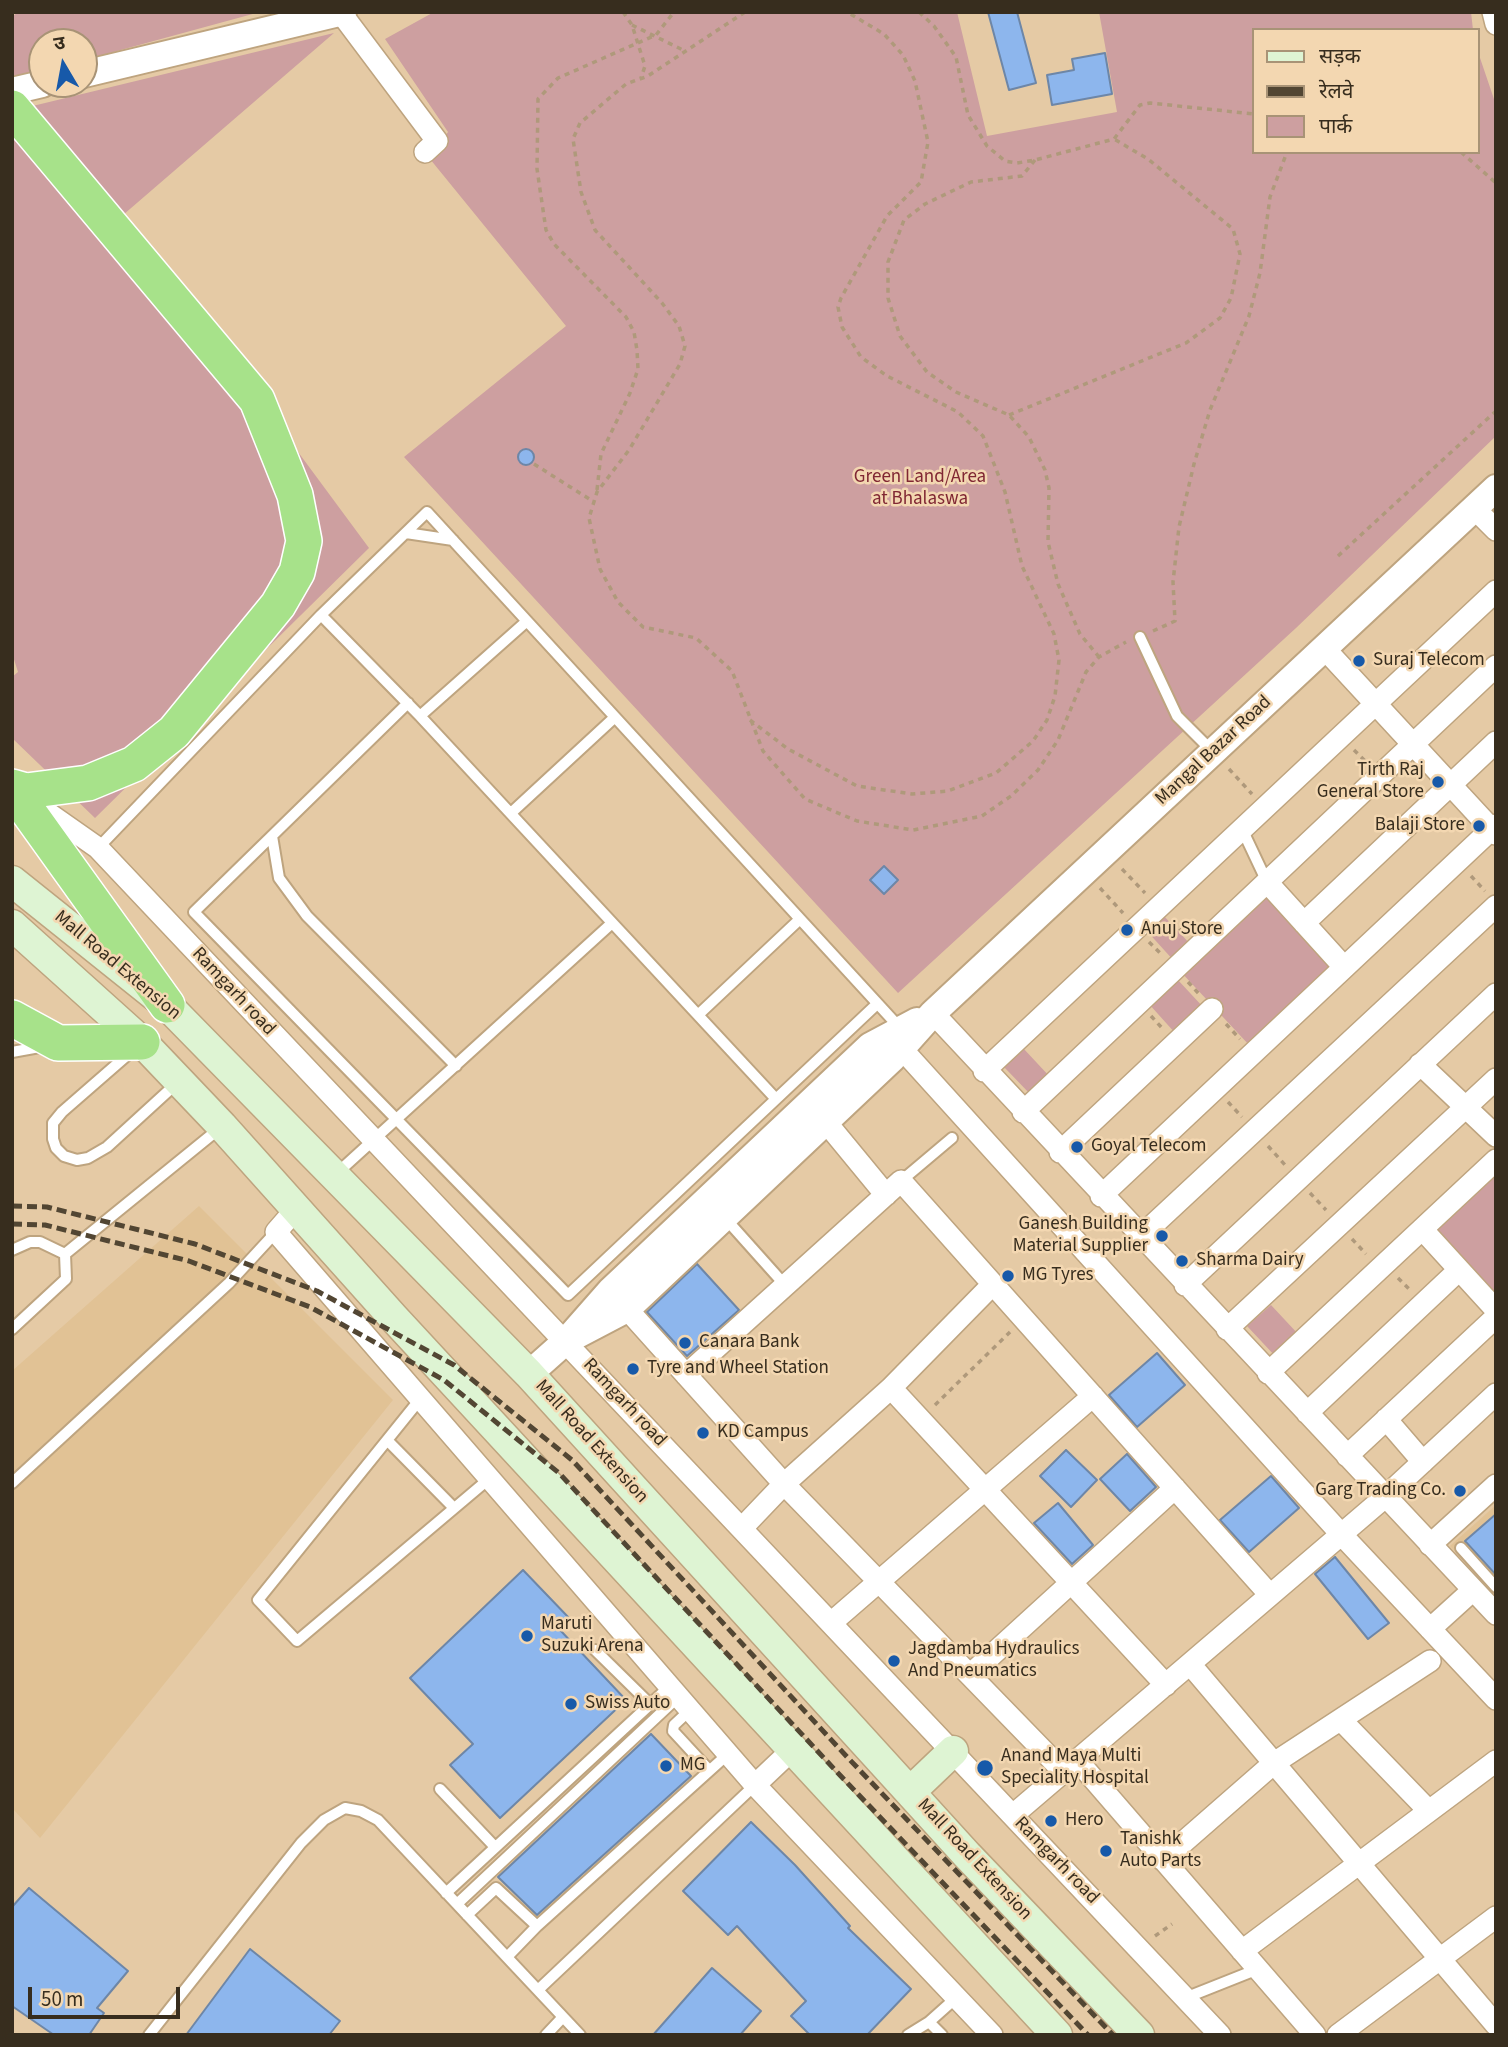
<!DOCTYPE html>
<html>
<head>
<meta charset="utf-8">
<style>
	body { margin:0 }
	#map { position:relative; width:1508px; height:2047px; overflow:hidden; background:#e5caa5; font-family:"Source Sans 3","Noto Sans Devanagari",sans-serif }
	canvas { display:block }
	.frame { position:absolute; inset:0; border:14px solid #372d1e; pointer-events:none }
	.legend { position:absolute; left:1252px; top:28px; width:228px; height:126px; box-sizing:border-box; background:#f3d7b1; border:2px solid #a89376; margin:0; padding:9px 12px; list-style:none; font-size:21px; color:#372d1e }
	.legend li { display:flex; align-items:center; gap:14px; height:35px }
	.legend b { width:35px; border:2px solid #a89376 }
	.north { position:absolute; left:28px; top:28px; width:70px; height:70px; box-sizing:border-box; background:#f3d7b1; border:2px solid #a89376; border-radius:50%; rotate:350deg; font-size:19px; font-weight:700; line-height:28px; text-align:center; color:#372d1e }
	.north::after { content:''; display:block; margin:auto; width:24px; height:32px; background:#1759a9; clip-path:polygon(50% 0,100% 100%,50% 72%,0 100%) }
	.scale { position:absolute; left:28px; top:1987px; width:152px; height:32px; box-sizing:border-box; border:4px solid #372d1e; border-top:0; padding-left:9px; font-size:21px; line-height:24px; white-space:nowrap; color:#372d1e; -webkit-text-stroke:5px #f3d7b1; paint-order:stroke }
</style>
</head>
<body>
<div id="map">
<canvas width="1508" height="2047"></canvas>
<div class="frame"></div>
<ul class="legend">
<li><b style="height:9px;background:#def4d3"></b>सड़क</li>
<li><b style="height:9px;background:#524633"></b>रेलवे</li>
<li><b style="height:19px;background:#cd9fa0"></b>पार्क</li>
</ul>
<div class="north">उ</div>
<div class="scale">50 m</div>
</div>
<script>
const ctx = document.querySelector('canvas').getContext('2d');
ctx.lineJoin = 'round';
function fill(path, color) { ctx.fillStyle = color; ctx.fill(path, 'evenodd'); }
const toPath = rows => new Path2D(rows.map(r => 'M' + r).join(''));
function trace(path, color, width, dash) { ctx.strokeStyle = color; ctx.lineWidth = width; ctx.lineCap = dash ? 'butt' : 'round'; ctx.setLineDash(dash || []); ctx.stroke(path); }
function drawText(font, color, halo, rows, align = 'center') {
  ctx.font = font + ' "Source Sans 3",sans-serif'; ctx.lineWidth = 5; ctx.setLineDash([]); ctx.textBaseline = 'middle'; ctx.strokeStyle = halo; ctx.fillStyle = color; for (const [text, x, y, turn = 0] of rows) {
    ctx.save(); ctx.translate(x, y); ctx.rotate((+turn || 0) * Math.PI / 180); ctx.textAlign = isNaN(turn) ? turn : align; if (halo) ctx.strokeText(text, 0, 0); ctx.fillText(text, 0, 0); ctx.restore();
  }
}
fill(toPath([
	[199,1206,393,1400,40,1838,12,1808,12,1371],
	[1496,1505,1496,1594,1450,1546]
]), '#e1c295');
fill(toPath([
	[18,12,260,12,84,60,84,42,42,42,42,71,12,79,12,17],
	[434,12,957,12,987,136,1117,112,1099,12,1471,12,1473,30,1254,30,1254,152,1478,152,1478,52,1496,105,1496,436,1296,628,898,993,404,457,566,326,430,159,448,132,385,39],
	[334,33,123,215,369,548,95,818,12,738,12,677,18,672,12,653,12,111],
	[1267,893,1336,966,1250,1046,1180,971],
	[1162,914,1192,946,1175,962,1145,929],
	[1177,979,1204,1008,1176,1034,1149,1004],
	[1023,1048,1051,1078,1032,1096,1004,1067],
	[1496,1174,1496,1297,1434,1233],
	[1271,1305,1299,1335,1276,1357,1247,1326]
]), '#cd9fa0');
const building = toPath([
	[988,12,1017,12,1036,83,1009,90,988,12],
	[1105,53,1112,94,1052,105,1047,75,1074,70,1072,59,1105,53],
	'518 457a8 8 0 1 1 16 0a8 8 0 1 1-16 0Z',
	[884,866,898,880,884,894,870,880,884,866],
	[697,1264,739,1310,687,1356,647,1312,697,1264],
	[1157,1353,1185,1385,1137,1427,1109,1395,1157,1353],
	[1066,1450,1097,1480,1071,1507,1040,1476,1066,1450],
	[1127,1454,1156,1487,1130,1511,1100,1479,1127,1454],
	[1271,1476,1299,1508,1249,1552,1220,1520,1271,1476],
	[1058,1503,1093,1545,1072,1564,1034,1523,1058,1503],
	[1496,1514,1496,1575,1465,1541,1496,1514],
	[1335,1557,1389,1623,1368,1639,1315,1574,1335,1557],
	[523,1570,570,1619,560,1630,626,1700,500,1818,450,1765,473,1744,410,1678,523,1570],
	[651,1734,691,1776,537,1915,498,1877,651,1734],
	[751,1822,795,1865,850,1926,848,1928,911,1989,867,2035,810,2035,791,2016,806,2001,737,1926,728,1935,683,1891,751,1822],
	[29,1888,128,1971,97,2008,104,2013,89,2035,54,2035,12,2006,12,1907,29,1888],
	[250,1949,340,2021,329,2035,186,2035,250,1949],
	[712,1968,761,2011,740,2035,653,2035,712,1968]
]);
fill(building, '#8db6ed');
trace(building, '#6d86a7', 2);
const service = toPath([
	[406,533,453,540],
	[321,615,420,716,776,1099],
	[1140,637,1177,716,1213,752],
	[408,703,194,912,568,1295,877,1004],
	[420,716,527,621],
	[511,813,615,717],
	[1242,829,1267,882],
	[272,836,279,878,307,916,456,1066],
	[98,848,321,615,427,512,900,1028],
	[698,1015,800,919],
	[132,1051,62,1112,53,1123,53,1139,56,1148,64,1156,77,1160,88,1158,107,1147,177,1083],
	[12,1052,45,1046],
	[336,1174,612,923],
	[901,1181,952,1138],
	[725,1218,784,1284],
	[12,1250,30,1242,40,1242,65,1254],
	[65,1254,220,1128],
	[12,1329,66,1279,65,1254],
	[421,1398,258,1600,297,1641,490,1478],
	[387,1440,454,1508],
	[12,1483,229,1283,276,1232],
	[1461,1548,1496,1587],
	[595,1650,650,1704],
	[690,1710,674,1725,673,1731,709,1770],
	[440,1789,495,1847],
	[446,1893,669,1687],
	[457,1904,678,1697],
	[467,1915,496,1888,537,1926,728,1754],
	[507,1957,537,1926],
	[538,1990,755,1785],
	[1185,1998,1258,1969],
	[929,2022,942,2035],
	[149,2035,301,1843,324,1820,345,1808,361,1811,378,1820,580,2035],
	[546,2035,563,2017],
	[908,2035,929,2022,957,1997]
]);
const minor = toPath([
	[1493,12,1496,24],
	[341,13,437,141,425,152],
	[1474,508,1496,530],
	[1324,648,1496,834],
	[31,801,98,848,1220,2035],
	[1267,882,1344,967],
	[1304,923,1496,742],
	[933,1013,1496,1614],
	[901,1048,1341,1534,1496,1699],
	[1420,1064,1496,1136],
	[984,1071,1496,591],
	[816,1110,886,1195],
	[1023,1112,1496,666],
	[1060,1152,1212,1009],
	[1101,1196,1496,825],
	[296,1209,276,1232,755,1785,992,2035],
	[1422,1229,1496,1310],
	[1140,1237,1496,906],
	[1185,1285,1496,994],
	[627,1309,784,1484,1064,1772],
	[1227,1329,1496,1079],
	[1268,1373,1496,1160],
	[686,1375,901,1181,1270,1595],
	[891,1388,1166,1685],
	[1307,1413,1459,1270],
	[1386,1419,1423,1462],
	[1347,1456,1496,1317],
	[742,1528,784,1484,891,1388,993,1284],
	[1430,1545,1496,1485],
	[831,1623,1093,1396],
	[1430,1629,1473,1590],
	[1190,1664,1496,2025],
	[971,1674,1175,1488],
	[1341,1720,1428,1810],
	[1077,1760,1315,2035],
	[755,1785,793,1749],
	[1013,1815,1385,1497,1496,1394],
	[1163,1860,1274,1763,1430,1661],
	[1242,1951,1496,1761],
	[1338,2035,1496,1917]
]);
const tertiary = toPath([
	[84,74,343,12],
	[12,91,42,84],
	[566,1341,627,1309,892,1059,933,1013,1496,488],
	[529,1374,566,1341,610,1291,870,1046,917,1021]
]);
const secondary = toPath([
	[12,881,167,1005,529,1374,967,1855,1139,2035],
	[12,925,142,1042,222,1126,393,1317,1057,2035],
	[910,1792,953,1751]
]);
const trunk = toPath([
	[12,108,257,400,295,495,304,541,297,572,278,605,174,732,134,764,88,783,26,791,12,787],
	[12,789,167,1005],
	[12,1018,58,1043,142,1042]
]);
trace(service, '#bea47f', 14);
trace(minor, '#bea47f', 24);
trace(tertiary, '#bea47f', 30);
trace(secondary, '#bea47f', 33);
trace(trunk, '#fff', 38);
trace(toPath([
	[623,12,632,25,645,66,641,78],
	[745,12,648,76,626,84,580,123,573,139,581,192,595,230,662,303,679,326,685,346,680,364,629,450,597,492,589,518,600,569,618,602,643,627,696,638,732,671,763,751,805,799,857,821,913,830,982,816,1011,796,1038,770,1058,740,1086,672,1099,657,1126,642],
	[919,12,934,26,956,57,968,115,987,146,1005,161,1017,163,1035,160,1114,139,1140,105,1150,103,1254,114],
	[632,25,685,51],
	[1461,152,1496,183],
	[1035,160,1022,176,971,182,925,204,904,220,888,262,888,298,900,336,927,372,956,392,1009,415,1029,437,1045,470,1049,488,1048,542,1058,584,1080,634,1099,657],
	[1009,415,1186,343,1220,318,1231,298,1240,254,1233,229,1148,159,1114,139],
	[534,464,594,502],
	[597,490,601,454,630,393,638,369,637,350,634,332,626,317,554,244,546,230,537,169,538,99,558,78,656,35,674,12],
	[1338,556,1496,411],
	[1153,631,1175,621,1173,582,1179,527,1194,464,1210,410,1249,316,1260,273,1270,197,1287,152],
	[750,720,788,749,857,786,912,794,948,791,996,773,1033,741,1047,720,1055,696,1059,660,1054,634,1022,566,1005,492,983,436,958,412,887,376,861,357,842,327,838,307,841,298,887,216,921,182,928,142,915,81,903,55,884,34,847,12],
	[1354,750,1366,762],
	[1229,769,1252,794],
	[1122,869,1145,893],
	[1471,876,1485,891],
	[1100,888,1123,913],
	[1173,921,1184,934],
	[1149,942,1161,954],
	[1188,982,1200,995],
	[1151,1016,1162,1028],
	[1226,1024,1240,1039],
	[1228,1102,1242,1117],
	[1268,1146,1286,1166],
	[1310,1193,1326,1210],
	[1352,1239,1366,1254],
	[1398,1278,1410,1290],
	[935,1405,1010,1332],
	[1155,1936,1172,1924]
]), '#af997b', 3.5, [5, 5]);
trace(service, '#fff', 10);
trace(minor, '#fff', 21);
trace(tertiary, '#fff', 26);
trace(secondary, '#def4d3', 30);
trace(trunk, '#a7e28a', 35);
trace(toPath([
	[12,1206,47,1207,195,1244,317,1291,454,1365,572,1460,849,1759,1113,2035],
	[12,1224,45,1225,189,1261,310,1307,444,1380,559,1473,836,1771,1088,2035]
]), '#524633', 5, [10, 5]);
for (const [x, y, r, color] of [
	[1359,661,7,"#1759a9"],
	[1438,782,7,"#1759a9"],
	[1479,826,7,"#1759a9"],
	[1127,930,7,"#1759a9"],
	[1077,1147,7,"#1759a9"],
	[1162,1236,7,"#1759a9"],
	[1182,1261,7,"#1759a9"],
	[1008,1276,7,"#1759a9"],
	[685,1343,7,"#1759a9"],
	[633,1369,7,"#1759a9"],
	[703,1433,7,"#1759a9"],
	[1460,1491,7,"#1759a9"],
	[527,1636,7,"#1759a9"],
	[894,1661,7,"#1759a9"],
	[571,1704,7,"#1759a9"],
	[666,1766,7,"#1759a9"],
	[985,1768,9,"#1759a9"],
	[1051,1821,7,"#1759a9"],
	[1106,1851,7,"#1759a9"]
]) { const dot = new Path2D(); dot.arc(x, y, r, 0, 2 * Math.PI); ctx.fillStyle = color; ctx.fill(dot); trace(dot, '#f3d7b1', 2.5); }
drawText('19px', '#802733', '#f3d7b1', [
	["Green Land/Area",920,478],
	["at Bhalaswa",920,500]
]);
drawText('19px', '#372d1e', '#f3d7b1', [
	["Suraj Telecom",1373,661],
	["Tirth Raj",1424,771,"right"],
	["General Store",1424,793,"right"],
	["Balaji Store",1465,826,"right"],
	["Anuj Store",1141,930],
	["Goyal Telecom",1091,1147],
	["Ganesh Building",1148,1225,"right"],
	["Material Supplier",1148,1247,"right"],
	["Sharma Dairy",1196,1261],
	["MG Tyres",1022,1276],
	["Canara Bank",699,1343],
	["Tyre and Wheel Station",647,1369],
	["KD Campus",717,1433],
	["Garg Trading Co.",1446,1491,"right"],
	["Maruti",541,1625],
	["Suzuki Arena",541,1647],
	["Jagdamba Hydraulics",908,1650],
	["And Pneumatics",908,1672],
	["Swiss Auto",585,1704],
	["Anand Maya Multi",1001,1757],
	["Speciality Hospital",1001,1779],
	["MG",680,1766],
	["Hero",1065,1821],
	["Tanishk",1120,1840],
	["Auto Parts",1120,1862]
], 'left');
drawText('19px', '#372d1e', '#f3d7b1', [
	["Mangal Bazar Road",1214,751,-43],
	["Mall Road Extension",117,966,40],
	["Ramgarh road",233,992,47],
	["Ramgarh road",624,1403,47],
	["Mall Road Extension",591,1442,48],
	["Mall Road Extension",974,1860,47],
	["Ramgarh road",1056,1861,46]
]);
</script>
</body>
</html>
